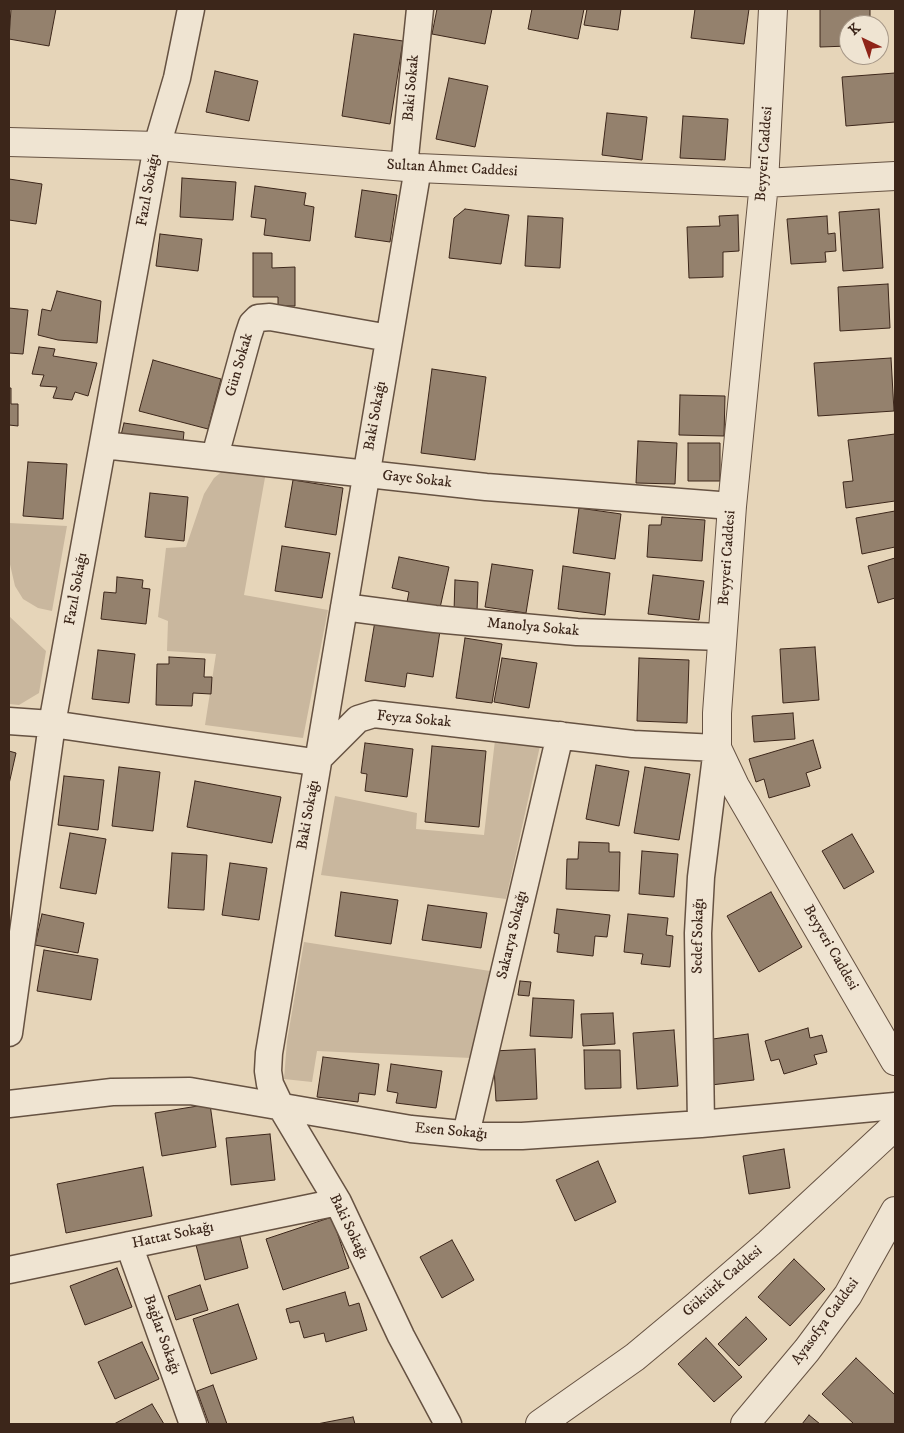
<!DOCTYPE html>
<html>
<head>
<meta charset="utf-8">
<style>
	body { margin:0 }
	#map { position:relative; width:904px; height:1433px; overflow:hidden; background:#e6d5b9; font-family:"IM FELL DW Pica",serif }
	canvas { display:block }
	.frame { position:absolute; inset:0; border:10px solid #3c261a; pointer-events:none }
	.north { position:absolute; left:839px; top:15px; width:50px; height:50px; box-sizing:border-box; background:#efe4d2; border:1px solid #a79888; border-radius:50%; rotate:318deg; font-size:14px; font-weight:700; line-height:20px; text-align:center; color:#3c261a }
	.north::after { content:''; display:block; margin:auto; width:18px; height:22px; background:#8f2418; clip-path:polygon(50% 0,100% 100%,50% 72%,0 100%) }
</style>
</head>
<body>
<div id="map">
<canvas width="904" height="1433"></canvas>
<div class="frame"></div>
<div class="north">K</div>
</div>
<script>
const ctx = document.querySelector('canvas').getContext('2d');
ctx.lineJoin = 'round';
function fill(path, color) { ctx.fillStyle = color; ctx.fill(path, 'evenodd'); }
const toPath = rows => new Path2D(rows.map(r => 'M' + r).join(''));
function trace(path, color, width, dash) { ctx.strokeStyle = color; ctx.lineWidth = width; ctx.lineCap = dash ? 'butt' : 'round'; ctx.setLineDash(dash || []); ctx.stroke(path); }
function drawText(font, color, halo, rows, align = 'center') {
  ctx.font = font + ' "IM FELL DW Pica",serif'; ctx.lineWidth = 4; ctx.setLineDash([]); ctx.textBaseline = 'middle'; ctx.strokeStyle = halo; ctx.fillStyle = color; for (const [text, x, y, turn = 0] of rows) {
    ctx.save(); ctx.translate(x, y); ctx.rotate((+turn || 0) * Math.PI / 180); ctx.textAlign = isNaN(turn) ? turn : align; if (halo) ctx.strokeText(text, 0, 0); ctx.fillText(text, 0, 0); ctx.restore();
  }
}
fill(toPath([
	[225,469,266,472,244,595,328,610,303,738,205,725,216,654,167,651,168,621,158,617,166,548,186,547,204,494,214,478],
	[9,523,67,526,52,611,38,608,23,599,15,586,9,560],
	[9,616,46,651,39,693,19,705,9,704],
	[495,740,540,746,506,899,321,875,335,796,417,813,416,829,484,835],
	[304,942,490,971,471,1058,317,1051,312,1082,284,1079,287,1041]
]), '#c9b79e');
const building = toPath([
	[11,9,56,9,49,46,9,39,11,9],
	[437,9,492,9,485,44,432,34,437,9],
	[532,9,584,9,578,39,528,29,532,9],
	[587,9,621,9,618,30,584,25,587,9],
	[695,9,749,9,744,44,691,38,695,9],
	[820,9,870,9,870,25,849,25,849,46,820,47,820,9],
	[354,34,403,41,390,124,342,116,354,34],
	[215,71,258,81,249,121,206,112,215,71],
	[895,73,895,122,846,126,842,77,895,73],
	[449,78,488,86,475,147,436,139,449,78],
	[607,113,647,117,642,160,602,155,607,113],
	[683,116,728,119,725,160,680,158,683,116],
	[182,178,236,182,233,220,180,217,182,178],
	[9,179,42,184,36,224,9,220,9,179],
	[255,186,306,193,304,205,314,207,310,241,264,235,266,219,251,217,255,186],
	[362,190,397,195,390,242,355,237,362,190],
	[465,209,509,215,501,264,449,258,454,218,465,209],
	[879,209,883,268,843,271,839,212,879,209],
	[738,215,739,251,723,252,723,277,689,278,687,227,720,226,719,216,738,215],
	[528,216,563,218,560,268,525,266,528,216],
	[827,216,828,234,835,233,836,251,825,252,826,262,791,264,787,219,827,216],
	[160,234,202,239,198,271,156,266,160,234],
	[253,253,272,253,272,268,295,267,295,306,278,306,278,297,253,297,253,253],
	[888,284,890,328,840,331,838,287,888,284],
	[57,291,101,301,97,343,58,340,38,335,42,309,51,311,57,291],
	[9,308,28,310,23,354,9,353,9,308],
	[39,347,55,349,53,356,97,363,88,396,75,392,72,400,53,398,57,387,40,386,44,375,32,374,39,347],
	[891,358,894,411,818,416,814,363,891,358],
	[153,360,221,379,208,429,139,411,153,360],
	[432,369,486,377,475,460,421,453,432,369],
	[9,388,11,388,11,404,18,404,18,426,9,425,9,388],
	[680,395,725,396,724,436,679,435,680,395],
	[124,423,184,432,183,442,121,435,124,423],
	[895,434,895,501,846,508,843,482,853,481,848,440,895,434],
	[638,441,677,443,675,484,636,483,638,441],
	[688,443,720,443,720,481,688,481,688,443],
	[28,462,67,464,63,519,23,516,28,462],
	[293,480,343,488,336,535,285,527,293,480],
	[150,493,188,497,184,541,145,537,150,493],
	[579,508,621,514,615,559,573,553,579,508],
	[895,511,895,547,862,554,856,518,895,511],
	[662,517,705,520,702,561,647,557,649,525,661,525,662,517],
	[282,546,330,553,322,598,275,591,282,546],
	[399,557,449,567,440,608,407,602,409,592,392,588,399,557],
	[895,558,895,598,878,603,868,566,895,558],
	[492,564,533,570,526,613,485,607,492,564],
	[563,566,610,573,605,615,558,609,563,566],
	[653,575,704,581,699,620,648,614,653,575],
	[117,577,143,580,142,588,150,589,146,624,101,619,104,592,116,593,117,577],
	[455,580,478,582,477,612,454,611,455,580],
	[375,621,440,631,433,677,407,673,405,687,365,681,375,621],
	[465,638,502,644,492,703,456,698,465,638],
	[815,647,819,700,783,703,780,649,815,647],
	[98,650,135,654,129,703,92,699,98,650],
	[169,657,205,659,204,677,212,677,211,694,193,693,192,706,156,705,157,664,169,664,169,657],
	[502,658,537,663,529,708,494,702,502,658],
	[639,658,689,660,687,723,637,721,639,658],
	[793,713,795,739,754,742,752,716,793,713],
	[813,740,821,768,806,773,810,786,769,798,764,779,756,782,749,759,813,740],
	[365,743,413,749,407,797,365,791,367,774,361,773,365,743],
	[432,746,486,751,479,827,425,822,432,746],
	[9,751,16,753,9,784,9,751],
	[596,765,629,771,619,826,586,819,596,765],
	[119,767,160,772,153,831,112,826,119,767],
	[645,767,690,774,679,840,634,833,645,767],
	[64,776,104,780,98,830,58,825,64,776],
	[195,781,281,797,272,843,187,827,195,781],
	[70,833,106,839,96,894,60,888,70,833],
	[852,834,874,872,844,889,822,851,852,834],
	[579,842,609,843,609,852,620,852,619,891,566,889,567,859,578,859,579,842],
	[642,851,678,854,674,897,639,894,642,851],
	[172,853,207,855,204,910,168,908,172,853],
	[230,863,267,868,259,920,222,915,230,863],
	[341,892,398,900,391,944,335,936,341,892],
	[771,892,802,947,759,972,727,916,771,892],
	[428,905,487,913,481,948,422,940,428,905],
	[557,909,610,915,607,937,595,936,593,956,557,952,559,934,554,933,557,909],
	[42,914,84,923,78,953,35,945,42,914],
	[628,914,668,918,666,935,673,936,670,967,641,964,643,954,624,952,628,914],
	[44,950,98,959,91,1000,37,991,44,950],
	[520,981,531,982,529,996,518,995,520,981],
	[533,998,574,1000,572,1038,530,1036,533,998],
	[613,1013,615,1044,583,1046,581,1014,613,1013],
	[808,1028,810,1038,822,1035,827,1052,814,1055,817,1064,784,1074,779,1059,771,1061,765,1041,808,1028],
	[674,1030,678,1086,637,1089,633,1033,674,1030],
	[748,1034,754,1080,711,1085,706,1040,748,1034],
	[535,1049,537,1099,496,1101,493,1051,535,1049],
	[584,1050,620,1050,621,1088,585,1089,584,1050],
	[323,1057,379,1064,375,1095,359,1093,358,1102,317,1097,323,1057],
	[391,1064,442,1071,436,1108,396,1103,398,1093,387,1091,391,1064],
	[210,1104,216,1147,162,1156,155,1113,210,1104],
	[270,1134,275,1180,231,1185,226,1138,270,1134],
	[784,1149,790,1188,749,1194,743,1156,784,1149],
	[598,1161,616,1202,575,1221,556,1180,598,1161],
	[143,1167,152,1216,66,1233,57,1184,143,1167],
	[332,1217,349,1268,283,1290,266,1239,332,1217],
	[238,1229,248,1268,205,1280,195,1241,238,1229],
	[452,1240,474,1280,442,1298,420,1257,452,1240],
	[794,1259,825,1289,790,1326,758,1297,794,1259],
	[117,1268,132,1307,85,1325,70,1286,117,1268],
	[200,1285,208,1310,176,1320,168,1296,200,1285],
	[345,1292,349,1306,359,1303,367,1330,326,1342,324,1333,304,1338,299,1321,290,1323,286,1309,345,1292],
	[238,1304,257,1359,211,1374,193,1319,238,1304],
	[746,1317,767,1339,739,1366,718,1344,746,1317],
	[706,1338,742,1377,714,1402,678,1364,706,1338],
	[142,1342,159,1379,115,1399,98,1362,142,1342],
	[856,1358,895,1395,895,1424,854,1424,822,1394,856,1358],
	[213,1385,227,1424,209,1424,197,1391,213,1385],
	[152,1404,164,1424,114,1424,152,1404],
	[809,1415,820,1424,802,1424,809,1415],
	[353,1417,355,1424,317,1424,353,1417]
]);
fill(building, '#94816d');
trace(building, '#3c261a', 1);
const minor = toPath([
	[404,167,420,9],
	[418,168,269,1053,268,1071,270,1084,280,1105,338,1202,401,1336,448,1424],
	[103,445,486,487,732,506],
	[215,456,248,336,252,324,258,318,270,317,389,338],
	[344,607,435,619,577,632,722,637],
	[9,721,52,724,307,761,318,759,358,719,374,714,633,744,717,748,701,877,698,933,701,1124],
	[9,1033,52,724,157,146,177,78,191,9],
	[9,1104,112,1092,190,1091,411,1129,482,1136,522,1136,701,1124,895,1106],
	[466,1134,560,735],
	[129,1245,193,1424],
	[9,1270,338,1202]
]);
const tertiary = toPath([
	[773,9,764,183,732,506,717,713,717,748,735,786,895,1061],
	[9,142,157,146,418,168,764,183,895,176],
	[540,1424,635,1357,695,1307,769,1243,895,1126],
	[745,1424,807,1350,848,1295,895,1211]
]);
trace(minor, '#665242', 29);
trace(tertiary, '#665242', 30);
trace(minor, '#efe4d2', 26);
trace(tertiary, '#efe4d2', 28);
drawText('15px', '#3c261a', '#efe4d2', [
	["Baki Sokak",412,88,-85],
	["Beyyeri Caddesi",765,154,-86],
	["Sultan Ahmet Caddesi",452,169,3],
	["Fazıl Sokağı",149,190,-80],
	["Gün Sokak",240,365,-74],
	["Baki Sokağı",376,416,-80],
	["Gaye Sokak",417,480,6],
	["Beyyeri Caddesi",728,558,-86],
	["Fazıl Sokağı",77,589,-80],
	["Manolya Sokak",533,628,5],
	["Feyza Sokak",414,720,5],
	["Baki Sokağı",309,815,-80],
	["Sakarya Sokağı",513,935,-77],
	["Sedef Sokağı",699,936,-89],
	["Beyyeri Caddesi",830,948,60],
	["Esen Sokağı",451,1132,5],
	["Baki Sokağı",348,1227,64],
	["Hattat Sokağı",173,1236,-12],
	["Göktürk Caddesi",723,1282,-41],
	["Ayasofya Caddesi",826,1322,-54],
	["Bağlar Sokağı",161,1335,70]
]);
</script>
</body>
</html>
